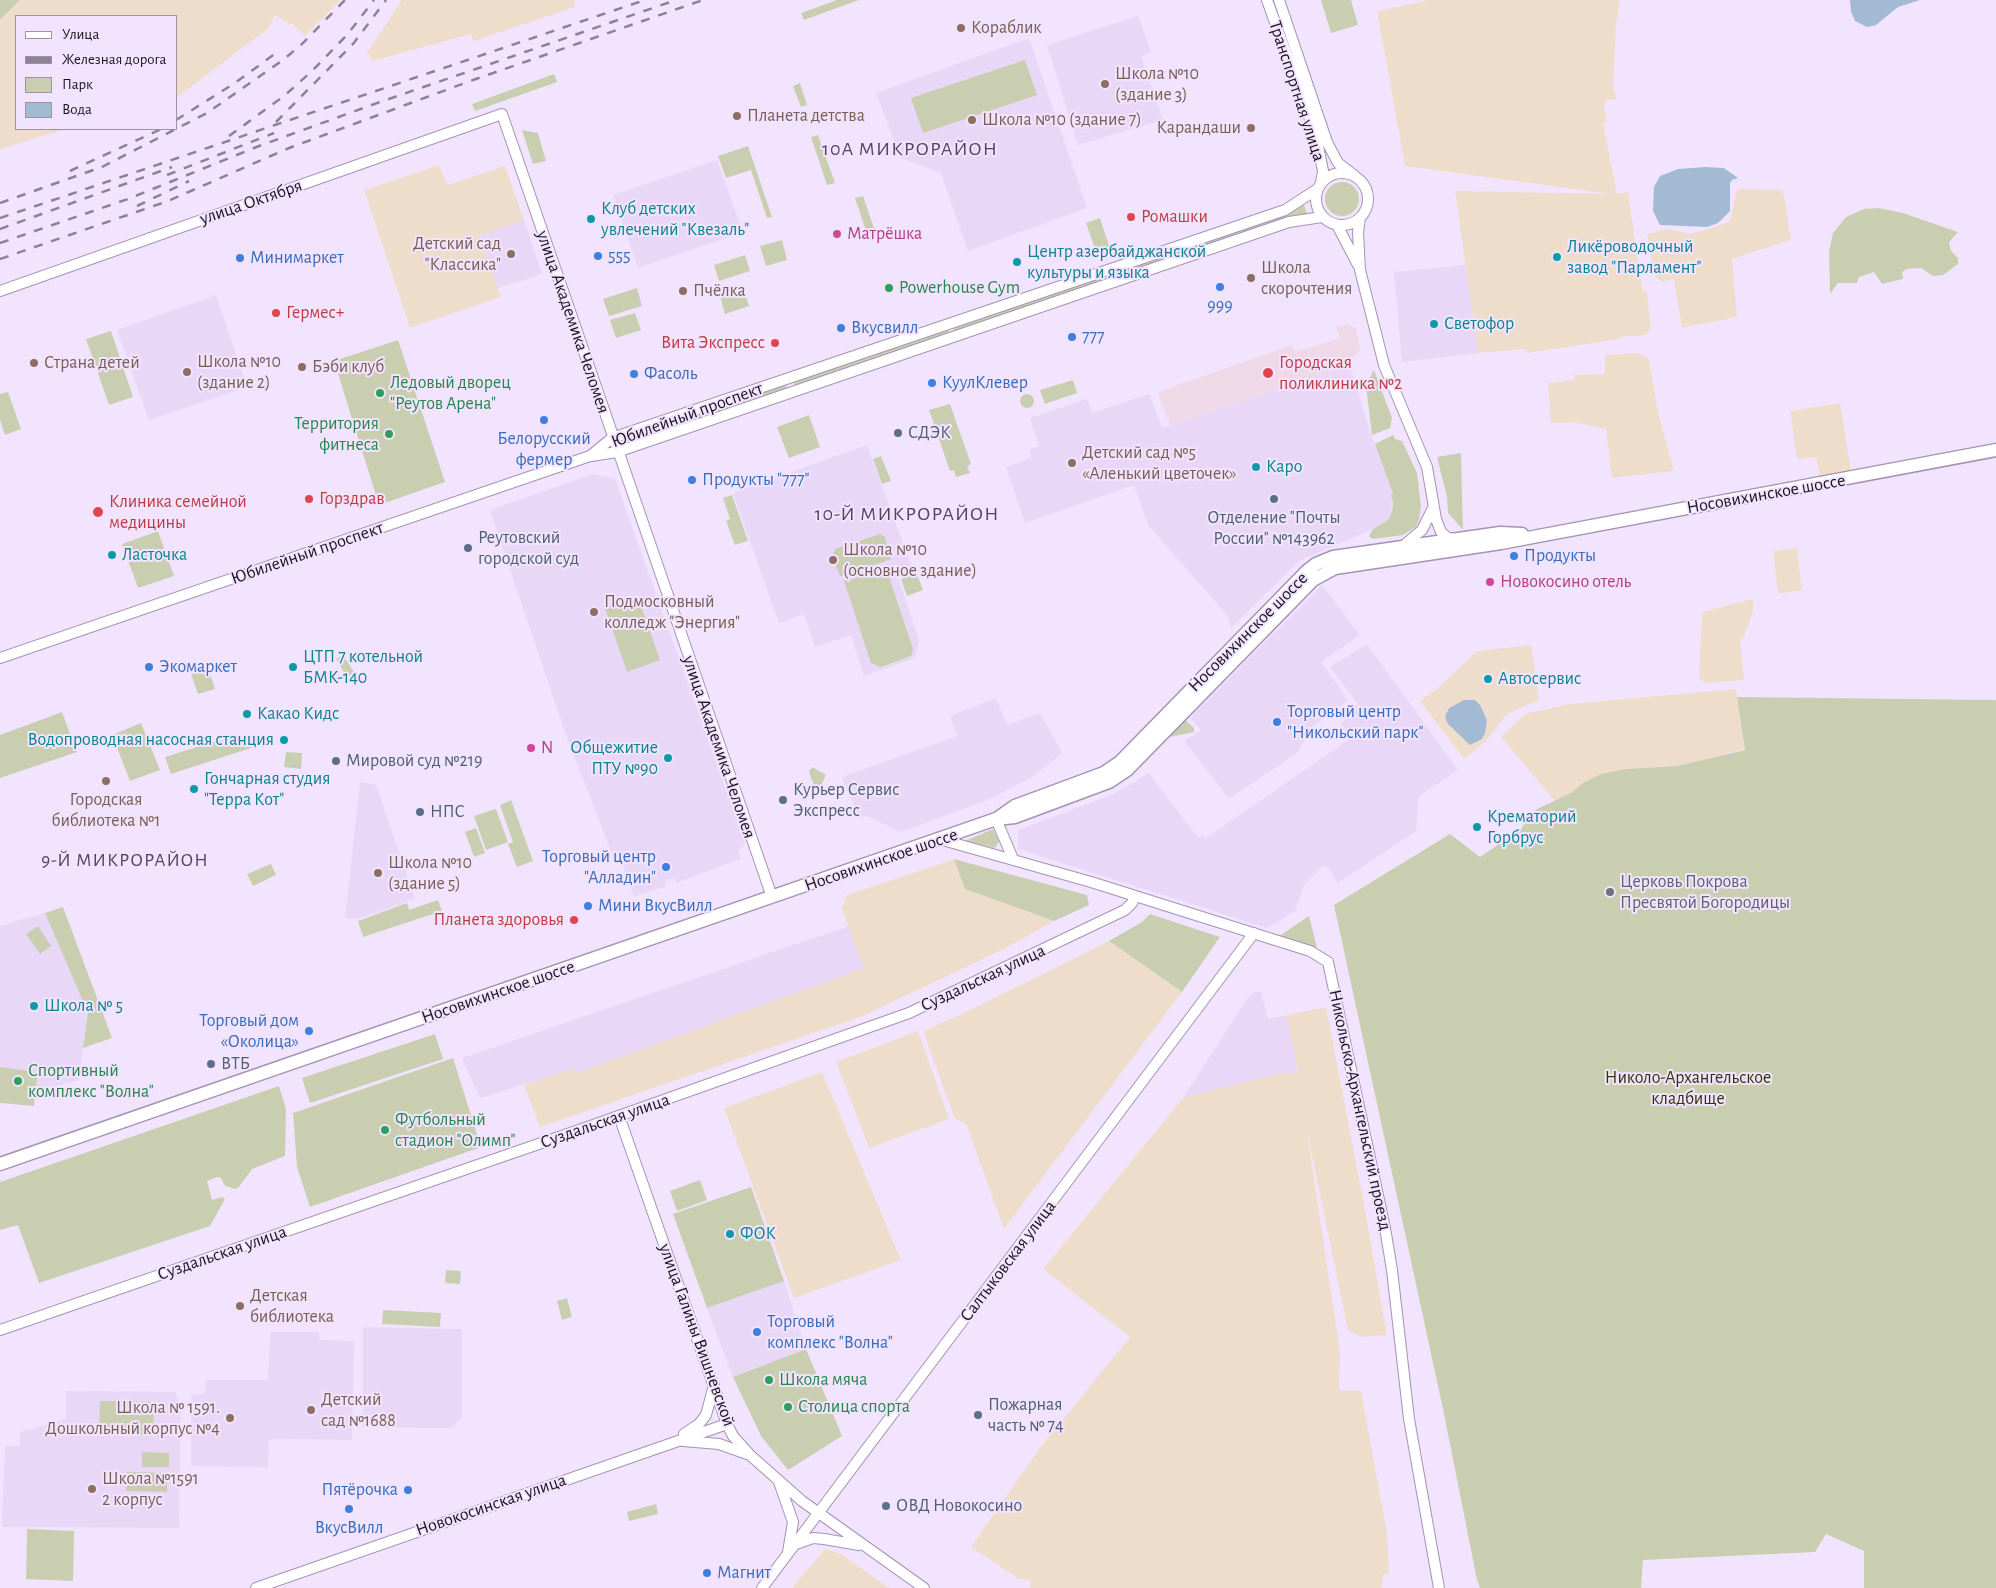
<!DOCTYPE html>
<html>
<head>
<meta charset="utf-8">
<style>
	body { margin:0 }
	#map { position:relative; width:1996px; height:1588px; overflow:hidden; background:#f2e4ff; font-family:"Alegreya Sans",sans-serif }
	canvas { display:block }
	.legend { position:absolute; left:15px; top:15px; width:162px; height:115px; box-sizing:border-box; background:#f2e4ff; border:1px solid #9c91a5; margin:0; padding:6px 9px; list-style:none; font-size:15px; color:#1a141f }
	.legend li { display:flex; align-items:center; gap:10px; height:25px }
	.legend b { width:25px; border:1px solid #9c91a5 }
</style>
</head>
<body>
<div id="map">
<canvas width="1996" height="1588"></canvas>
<ul class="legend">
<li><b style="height:6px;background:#fff"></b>Улица</li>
<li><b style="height:6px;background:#8c8296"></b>Железная дорога</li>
<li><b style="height:14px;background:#caceb1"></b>Парк</li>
<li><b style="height:14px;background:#a3bad4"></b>Вода</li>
</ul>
</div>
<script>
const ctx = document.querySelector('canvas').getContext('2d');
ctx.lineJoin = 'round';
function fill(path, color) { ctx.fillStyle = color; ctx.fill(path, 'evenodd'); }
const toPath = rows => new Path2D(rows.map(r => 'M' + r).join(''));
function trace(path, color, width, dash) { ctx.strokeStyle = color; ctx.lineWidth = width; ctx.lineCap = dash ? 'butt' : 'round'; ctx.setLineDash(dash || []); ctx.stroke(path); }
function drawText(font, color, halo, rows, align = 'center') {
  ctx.font = font + ' "Alegreya Sans",sans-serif'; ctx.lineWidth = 4; ctx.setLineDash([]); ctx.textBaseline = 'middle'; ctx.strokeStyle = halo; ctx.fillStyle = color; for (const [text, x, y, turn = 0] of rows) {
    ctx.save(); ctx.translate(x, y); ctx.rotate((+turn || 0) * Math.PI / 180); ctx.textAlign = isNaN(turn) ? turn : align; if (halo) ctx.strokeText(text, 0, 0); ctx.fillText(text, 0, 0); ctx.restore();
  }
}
fill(toPath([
	[1138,16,1151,52,1141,56,1163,120,1078,145,1047,45],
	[1029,38,1087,208,968,251,941,173,901,158,876,93],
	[717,160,743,232,638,268,613,195],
	[524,220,542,274,498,288,480,235],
	[1466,265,1478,353,1402,362,1394,272],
	[216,295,247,387,149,420,117,330],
	[1348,360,1370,431,1393,494,1391,496,1392,512,1388,521,1373,529,1299,561,1231,628,1227,615,1148,525,1134,485,1025,523,1006,467,1031,458,1029,450,1039,446,1030,418,1087,399,1092,413,1149,394,1162,428,1343,367],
	[867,445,913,571,898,577,919,641,915,658,864,676,851,635,815,647,804,614,779,623,733,493],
	[593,474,615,479,745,844,738,851,740,859,676,883,674,878,665,881,666,886,634,897,620,857,614,859,566,735,490,510],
	[1322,585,1360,635,1321,662,1348,700,1312,728,1296,754,1229,799,1184,741,1201,730,1190,718],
	[1367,644,1458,770,1419,796,1416,831,1338,883,1326,865,1321,868,1304,885,1295,911,1267,928,1018,849,1018,830,1114,794,1149,773,1198,838,1203,835,1206,838,1351,738,1341,723,1354,713,1351,709,1358,704,1330,667],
	[996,698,1007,725,1040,713,1062,753,1032,777,990,799,901,832,867,816,859,818,842,777,957,736,950,716],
	[360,782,376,785,415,899,358,919,345,918],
	[45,913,88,1013,79,1080,36,1091,38,1072,0,1067,0,926],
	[849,926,865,968,577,1073,573,1069,480,1098,462,1058],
	[1261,991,1268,1019,1287,1015,1298,1073,1276,1074,1183,1098,1247,999,1252,993],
	[784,1281,806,1349,733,1377,707,1308],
	[363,1327,462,1329,462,1417,451,1428,363,1427],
	[270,1332,319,1332,319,1340,354,1341,352,1440,269,1439,268,1467,191,1466,191,1396,205,1393,206,1380,268,1380],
	[66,1391,175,1392,181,1406,179,1528,2,1527,5,1446,20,1446,20,1432,66,1419]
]), '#e8d7f7');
fill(toPath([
	[20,0,341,0,305,36,293,24,289,24,275,15,269,28,176,98,176,16,16,16,16,129,66,129,0,149,0,20],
	[402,0,574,0,575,7,473,41,471,34,373,61,367,53],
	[1429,0,1620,0,1616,25,1613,88,1617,99,1608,100,1604,104,1607,122,1603,123,1617,194,1628,192,1642,289,1647,292,1651,329,1645,335,1620,337,1619,339,1528,353,1524,349,1478,353,1455,191,1611,194,1405,166,1377,11],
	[439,165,447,185,505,166,524,220,480,235,501,297,410,328,364,190],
	[1737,189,1783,190,1791,240,1732,259,1737,317,1682,328,1674,279,1662,282,1654,275,1647,234,1668,229,1691,234,1730,222],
	[1637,353,1644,355,1649,360,1659,416,1674,471,1612,478,1606,429,1573,422,1551,423,1548,383,1574,380,1574,375,1605,374,1605,355],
	[1840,403,1851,471,1820,477,1816,457,1797,459,1790,411],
	[1797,548,1802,590,1778,594,1773,551],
	[1753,599,1753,611,1743,639,1740,639,1744,680,1704,683,1699,677,1702,612],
	[1531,645,1539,700,1507,714,1487,740,1464,759,1420,701,1438,688,1477,651],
	[1736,689,1745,749,1677,766,1626,769,1555,801,1501,737,1525,714,1569,704],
	[954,859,965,889,1054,921,1006,948,863,1016,540,1127,524,1085,573,1069,577,1073,864,968,842,909,846,895],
	[1109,941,1182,992,1004,1229,966,1124,955,1119,925,1037,924,1031,966,1012],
	[1326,1007,1362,1193,1387,1335,1360,1337,1348,1330,1307,1132,1340,1352,1339,1390,1361,1391,1387,1533,1389,1574,1383,1574,1382,1588,1030,1588,1030,1580,1019,1579,971,1547,1039,1449,1130,1337,1043,1269,1183,1098,1276,1074,1298,1073,1287,1015],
	[918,1031,949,1119,869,1148,836,1062],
	[822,1072,901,1260,794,1298,724,1108],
	[825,1549,841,1554,889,1588,792,1588]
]), '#efddcc');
fill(toPath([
	[1348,324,1356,328,1360,347,1360,351,1343,367,1170,425,1158,392,1292,345,1295,352,1340,338,1336,327]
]), '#f0d9e6');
fill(toPath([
	[0,0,20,0,0,20],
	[837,0,859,0,804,20,801,13],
	[1321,0,1351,0,1358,25,1331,33],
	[1025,60,1037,95,923,133,911,98],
	[554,74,557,82,475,111,472,104],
	[800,83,807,105,801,107,793,86],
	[522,130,538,133,546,161,533,164],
	[818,135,835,183,827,185,811,137],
	[748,146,772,217,767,218,751,170,726,178,718,156],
	'1325 199a17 17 0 1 1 34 0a17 17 0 1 1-34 0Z',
	[863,196,875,231,867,234,855,198],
	[1304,205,1307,214,1294,215,1121,274,1121,271,1293,211],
	[1879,208,1903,213,1958,232,1949,242,1951,251,1958,258,1958,264,1943,275,1933,276,1921,268,1907,269,1902,272,1903,279,1882,284,1874,272,1859,277,1857,283,1838,283,1830,294,1829,252,1833,233,1846,217,1864,209],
	[1100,218,1111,252,1098,257,1086,223],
	[782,240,787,260,766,266,760,246],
	[745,255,750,271,719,281,714,265],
	[1111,275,1112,277,955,331,954,328],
	[637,288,642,306,609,316,603,299],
	[743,288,749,306,725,314,720,296],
	[635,313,641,330,616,338,610,320],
	[948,330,949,333,795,386,794,382],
	[111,331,133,397,109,405,86,339],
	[398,340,445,482,379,505,334,361],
	[1374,370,1392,418,1390,428,1372,435,1366,385],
	[1073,380,1077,393,1045,404,1040,390],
	[786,385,787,388,634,440,633,437],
	[8,392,21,429,5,435,0,420,0,394],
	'1020 401a7 7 0 1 1 14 0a7 7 0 1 1-14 0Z',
	[950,404,971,464,967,466,970,473,956,477,954,470,950,471,929,410],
	[809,415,820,447,789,458,777,427],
	[1393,435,1395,439,1402,441,1417,473,1421,506,1419,520,1416,527,1403,535,1373,539,1369,536,1373,529,1388,520,1392,512,1393,503,1391,495,1393,494,1375,444],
	[1461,453,1463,530,1448,513,1447,497,1437,457],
	[881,456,891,481,882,484,873,459],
	[732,495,748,541,735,545,726,521,730,519,723,498],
	[158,531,174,576,138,588,122,544],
	[880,534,885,537,891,559,844,576,840,576,832,556,835,549],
	[877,571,888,574,913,649,911,656,881,667,871,663,844,581,847,580,848,583,852,579],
	[917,574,923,590,907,596,901,579],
	[638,597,660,660,627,672,605,608],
	[343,655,354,672,347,677,336,659],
	[208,668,215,689,198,694,191,674],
	[1737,697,1996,700,1996,1588,1864,1588,1864,1551,1826,1534,1815,1552,1643,1560,1641,1588,1480,1588,1477,1580,1443,1409,1334,905,1450,834,1480,857,1521,829,1535,810,1571,793,1583,783,1601,774,1626,769,1677,766,1745,750],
	[62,712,77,752,0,778,0,735],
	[1184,719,1194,728,1194,732,1170,737],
	[141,723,160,770,130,781,112,735],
	[255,739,257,746,171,774,165,757,216,741],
	[286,752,302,753,301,769,284,767],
	[812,767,826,775,817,794,809,772],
	[511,800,533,861,517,867,508,844,513,842,500,805],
	[496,809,508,842,486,850,474,816],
	[476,828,485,853,474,857,465,832],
	[993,829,999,841,995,848,965,841],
	[954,859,1087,895,1089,905,1054,921,965,889],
	[271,864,276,875,253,886,247,874],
	[438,900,442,911,363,937,358,921,407,903,409,910],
	[63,907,112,1038,83,1048,88,1013,45,913],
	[1150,914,1220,937,1182,992,1109,941,1142,922],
	[1309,916,1317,948,1278,937],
	[38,926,51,946,40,954,26,934],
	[435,1034,443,1059,310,1103,302,1078],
	[453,1058,481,1147,310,1207,297,1167,293,1113],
	[0,1067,38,1072,34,1106,0,1103],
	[279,1086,286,1109,285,1156,252,1169,239,1187,235,1189,225,1186,221,1178,217,1177,207,1181,212,1200,222,1197,225,1199,210,1226,39,1283,18,1225,0,1230,0,1182],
	[700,1180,707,1200,677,1211,670,1191],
	[751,1187,784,1281,707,1308,673,1214],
	[446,1270,461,1271,460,1284,445,1283],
	[567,1298,572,1317,562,1320,557,1301],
	[383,1310,441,1313,440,1327,382,1324],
	[806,1349,842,1436,788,1470,761,1436,733,1377],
	[100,1401,154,1402,153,1435,99,1434],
	[142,1452,169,1453,169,1467,142,1467],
	[127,1472,167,1473,167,1492,126,1491],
	[656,1504,658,1514,629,1521,627,1512],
	[27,1529,74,1531,73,1581,26,1579]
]), '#caceb1');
fill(toPath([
	[1850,0,1920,0,1898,7,1876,25,1867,27,1855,21,1851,12],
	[1705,167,1724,168,1738,178,1732,180,1730,183,1730,211,1718,223,1707,227,1660,225,1653,211,1654,187,1660,176,1678,169],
	[1464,700,1475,700,1480,705,1487,720,1485,733,1482,739,1470,745,1448,724,1445,717,1449,708]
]), '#a3bad4');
const minor = toPath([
	[1267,0,1316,136,1323,171,1321,182],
	[1279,0,1327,142,1338,163,1355,176],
	'1316 199a26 26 0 1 1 52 0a26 26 0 1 1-52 0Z',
	[1360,218,1358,232,1360,270,1384,365,1427,467,1436,519,1441,532,1448,538,1455,539],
	[1337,225,1358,265],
	[0,291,502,114,772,897],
	[591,456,617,452,1289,222,1322,217],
	[1403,546,1422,530,1433,508],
	[0,658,590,456,612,438,1285,210,1316,190],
	[996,819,1013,859],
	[939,839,1091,882,1310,951,1328,962,1385,1228,1392,1270,1409,1419,1439,1588],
	[619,1116,727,1424,733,1436,751,1456,802,1501,924,1588],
	[0,1330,582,1129,909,1013,1125,910,1132,903,1135,896],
	[684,1434,699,1424,706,1415,714,1385],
	[683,1441,719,1444,747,1454],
	[779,1482,793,1522,788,1552],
	[796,1544,813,1538,824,1539,859,1545],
	[256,1588,727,1424],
	[762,1588,1254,933]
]);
const major = toPath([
	[998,818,1015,806,1104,773,1120,762,1307,571,1316,564,1333,557,1500,533,1522,534],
	[0,1164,996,819,1015,817,1109,782,1127,770,1313,580,1335,568,1501,543,1996,450]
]);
trace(minor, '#a493b2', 12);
trace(major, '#a493b2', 15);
trace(minor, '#fff', 10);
trace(major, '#fff', 12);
trace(toPath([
	[176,120,235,83,280,50],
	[276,122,353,44,386,0],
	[229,136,284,96,311,72,347,35,374,0],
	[70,171,161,129],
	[167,175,274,133],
	[0,203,102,167,207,113,283,60,302,44,345,0],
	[137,206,189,181],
	[0,218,645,0],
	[0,229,172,167],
	[0,243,128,199,259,146,380,102,676,0],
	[0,259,168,201,289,148,473,80,703,0]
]), '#8c8296', 2.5, [9, 9]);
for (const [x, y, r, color] of [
	[961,28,5,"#8d6e63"],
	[1105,84,5,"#8d6e63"],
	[737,116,5,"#8d6e63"],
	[972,120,5,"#8d6e63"],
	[1251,128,5,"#8d6e63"],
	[1131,217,5,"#e0444e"],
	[591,219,5,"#0f9aa8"],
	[837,234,5,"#d1479c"],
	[511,254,5,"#8d6e63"],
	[598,256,5,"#3f7fe0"],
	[1557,257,5,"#0f9aa8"],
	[240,258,5,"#3f7fe0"],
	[1017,262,5,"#0f9aa8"],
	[1251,278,5,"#8d6e63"],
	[1220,287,5,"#3f7fe0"],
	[889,288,5,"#2e9e5b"],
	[683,291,5,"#8d6e63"],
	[276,313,5,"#e0444e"],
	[1434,324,5,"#0f9aa8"],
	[841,328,5,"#3f7fe0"],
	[1072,337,5,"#3f7fe0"],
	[775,343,5,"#e0444e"],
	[34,363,5,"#8d6e63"],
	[302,367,5,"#8d6e63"],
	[187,372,5,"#8d6e63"],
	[1268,373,6,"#e0444e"],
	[634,374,5,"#3f7fe0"],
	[932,383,5,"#3f7fe0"],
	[380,393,5,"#2e9e5b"],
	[544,420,5,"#3f7fe0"],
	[898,433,5,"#5c6f8a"],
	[389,434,5,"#2e9e5b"],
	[1072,463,5,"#8d6e63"],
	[1256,467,5,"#0f9aa8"],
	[692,480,5,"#3f7fe0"],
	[309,499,5,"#e0444e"],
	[1274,499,5,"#5c6f8a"],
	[98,512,6,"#e0444e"],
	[468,548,5,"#5c6f8a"],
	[112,555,5,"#0f9aa8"],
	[1514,556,5,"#3f7fe0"],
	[833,560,5,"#8d6e63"],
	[1490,582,5,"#d1479c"],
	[594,612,5,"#8d6e63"],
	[149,667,5,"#3f7fe0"],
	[293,667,5,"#0f9aa8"],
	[1488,679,5,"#0f9aa8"],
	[247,714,5,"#0f9aa8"],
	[1277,722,5,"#3f7fe0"],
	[284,740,5,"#0f9aa8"],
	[531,748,5,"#d1479c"],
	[668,758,5,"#0f9aa8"],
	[336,761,5,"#5c6f8a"],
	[106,781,5,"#8d6e63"],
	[194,789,5,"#0f9aa8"],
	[783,800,5,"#5c6f8a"],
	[420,812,5,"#5c6f8a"],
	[1477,827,5,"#0f9aa8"],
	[666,867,5,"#3f7fe0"],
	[378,873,5,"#8d6e63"],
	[1610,892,5,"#6b7280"],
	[588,906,5,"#3f7fe0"],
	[574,920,5,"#e0444e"],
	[34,1006,5,"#0f9aa8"],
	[309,1031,5,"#3f7fe0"],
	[211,1064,5,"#5c6f8a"],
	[18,1081,5,"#2e9e5b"],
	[385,1130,5,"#2e9e5b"],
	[730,1234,5,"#0f9aa8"],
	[240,1306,5,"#8d6e63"],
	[757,1332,5,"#3f7fe0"],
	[769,1380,5,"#2e9e5b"],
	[788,1407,5,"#2e9e5b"],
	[311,1410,5,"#8d6e63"],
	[978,1415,5,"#5c6f8a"],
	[230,1418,5,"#8d6e63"],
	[92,1489,5,"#8d6e63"],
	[408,1490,5,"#3f7fe0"],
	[886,1506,5,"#5c6f8a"],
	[349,1509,5,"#3f7fe0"],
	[707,1573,5,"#3f7fe0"]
]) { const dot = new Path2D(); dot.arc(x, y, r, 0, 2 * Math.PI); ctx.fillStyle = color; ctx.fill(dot); trace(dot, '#f2e4ff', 2); }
drawText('18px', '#785e54', '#f2e4ff', [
	["Кораблик",971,28],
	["Школа №10",1115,74],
	["(здание 3)",1115,95],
	["Планета детства",747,116],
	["Школа №10 (здание 7)",982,120],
	["Карандаши",1241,128,"right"],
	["Детский сад",501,244,"right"],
	["\"Классика\"",501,265,"right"],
	["Школа",1261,268],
	["скорочтения",1261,289],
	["Пчёлка",693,291],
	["Школа №10",197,362],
	["(здание 2)",197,383],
	["Страна детей",44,363],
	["Бэби клуб",312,367],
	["Детский сад №5",1082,453],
	["«Аленький цветочек»",1082,474],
	["Школа №10",843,550],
	["(основное здание)",843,571],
	["Подмосковный",604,602],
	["колледж \"Энергия\"",604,623],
	["Городская",106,800,"center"],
	["библиотека №1",106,821,"center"],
	["Школа №10",388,863],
	["(здание 5)",388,884],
	["Детская",250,1296],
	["библиотека",250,1317],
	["Детский",321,1400],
	["сад №1688",321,1421],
	["Школа № 1591.",220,1408,"right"],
	["Дошкольный корпус №4",220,1429,"right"],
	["Школа №1591",102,1479],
	["2 корпус",102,1500]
], 'left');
drawText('18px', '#1a141f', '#f2e4ff', [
	["Транспортная улица",1297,91,72],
	["улица Октября",251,202,-19],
	["улица Академика Челомея",573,322,71],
	["Юбилейный проспект",687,415,-20],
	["Носовихинское шоссе",1766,494,-10],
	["Юбилейный проспект",307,553,-19],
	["Носовихинское шоссе",1248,632,-45],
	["улица Академика Челомея",719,747,71],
	["Носовихинское шоссе",881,860,-19],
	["Суздальская улица",983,978,-25],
	["Носовихинское шоссе",498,992,-19],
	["Никольско-Архангельский проезд",1360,1110,78],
	["Суздальская улица",605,1121,-19],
	["Суздальская улица",222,1253,-19],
	["Салтыковская улица",1008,1261,-53],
	["улица Галины Вишневской",697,1335,70],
	["Новокосинская улица",491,1505,-19]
]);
drawText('18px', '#0d838f', '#f2e4ff', [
	["Клуб детских",601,209],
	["увлечений \"Квезаль\"",601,230],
	["Ликёроводочный",1567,247],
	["завод \"Парламент\"",1567,268],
	["Центр азербайджанской",1027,252],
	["культуры и языка",1027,273],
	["Светофор",1444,324],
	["Каро",1266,467],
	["Ласточка",122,555],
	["ЦТП 7 котельной",303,657],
	["БМК-140",303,678],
	["Автосервис",1498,679],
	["Какао Кидс",257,714],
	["Водопроводная насосная станция",274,740,"right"],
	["Общежитие",658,748,"right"],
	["ПТУ №90",658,769,"right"],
	["Гончарная студия",204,779],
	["\"Терра Кот\"",204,800],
	["Крематорий",1487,817],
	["Горбрус",1487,838],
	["Школа № 5",44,1006],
	["ФОК",740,1234]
], 'left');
drawText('18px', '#be3a42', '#f2e4ff', [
	["Ромашки",1141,217],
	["Гермес+",286,313],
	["Вита Экспресс",765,343,"right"],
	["Городская",1279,363],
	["поликлиника №2",1279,384],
	["Горздрав",319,499],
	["Клиника семейной",109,502],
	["медицины",109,523],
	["Планета здоровья",564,920,"right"]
], 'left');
drawText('18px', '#b23c85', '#f2e4ff', [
	["Матрёшка",847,234],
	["Новокосино отель",1500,582],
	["N",541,748]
], 'left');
drawText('18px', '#366cbe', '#f2e4ff', [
	["555",608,256],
	["Минимаркет",250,258],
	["999",1220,306,"center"],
	["Вкусвилл",851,328],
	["777",1082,337],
	["Фасоль",644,374],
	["КуулКлевер",942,383],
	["Белорусский",544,439,"center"],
	["фермер",544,460,"center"],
	["Продукты \"777\"",702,480],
	["Продукты",1524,556],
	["Экомаркет",159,667],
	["Торговый центр",1287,712],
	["\"Никольский парк\"",1287,733],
	["Торговый центр",656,857,"right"],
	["\"Алладин\"",656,878,"right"],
	["Мини ВкусВилл",598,906],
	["Торговый дом",299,1021,"right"],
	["«Околица»",299,1042,"right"],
	["Торговый",767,1322],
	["комплекс \"Волна\"",767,1343],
	["Пятёрочка",398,1490,"right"],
	["ВкусВилл",349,1528,"center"],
	["Магнит",717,1573]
], 'left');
drawText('18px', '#27864d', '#f2e4ff', [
	["Powerhouse Gym",899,288],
	["Ледовый дворец",390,383],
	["\"Реутов Арена\"",390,404],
	["Территория",379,424,"right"],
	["фитнеса",379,445,"right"],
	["Спортивный",28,1071],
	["комплекс \"Волна\"",28,1092],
	["Футбольный",395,1120],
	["стадион \"Олимп\"",395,1141],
	["Школа мяча",779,1380],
	["Столица спорта",798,1407]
], 'left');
drawText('18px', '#4e5e75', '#f2e4ff', [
	["СДЭК",908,433],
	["Отделение \"Почты",1274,518,"center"],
	["России\" №143962",1274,539,"center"],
	["Реутовский",478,538],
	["городской суд",478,559],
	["Мировой суд №219",346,761],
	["Курьер Сервис",793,790],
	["Экспресс",793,811],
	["НПС",430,812],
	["ВТБ",221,1064],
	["Пожарная",988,1405],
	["часть № 74",988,1426],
	["ОВД Новокосино",896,1506]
], 'left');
drawText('18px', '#5b616d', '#f2e4ff', [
	["Церковь Покрова",1620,882],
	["Пресвятой Богородицы",1620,903]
], 'left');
drawText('18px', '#303309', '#f2e4ff', [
	["Николо-Архангельское",1688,1078],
	["кладбище",1688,1099]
]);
ctx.letterSpacing = '1px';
drawText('19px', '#53445f', '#f2e4ff', [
	["9-Й МИКРОРАЙОН",125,860]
]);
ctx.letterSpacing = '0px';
ctx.letterSpacing = '1px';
drawText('20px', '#53445f', '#f2e4ff', [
	["10А МИКРОРАЙОН",910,149],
	["10-Й МИКРОРАЙОН",907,514]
]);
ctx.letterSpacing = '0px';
</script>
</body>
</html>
